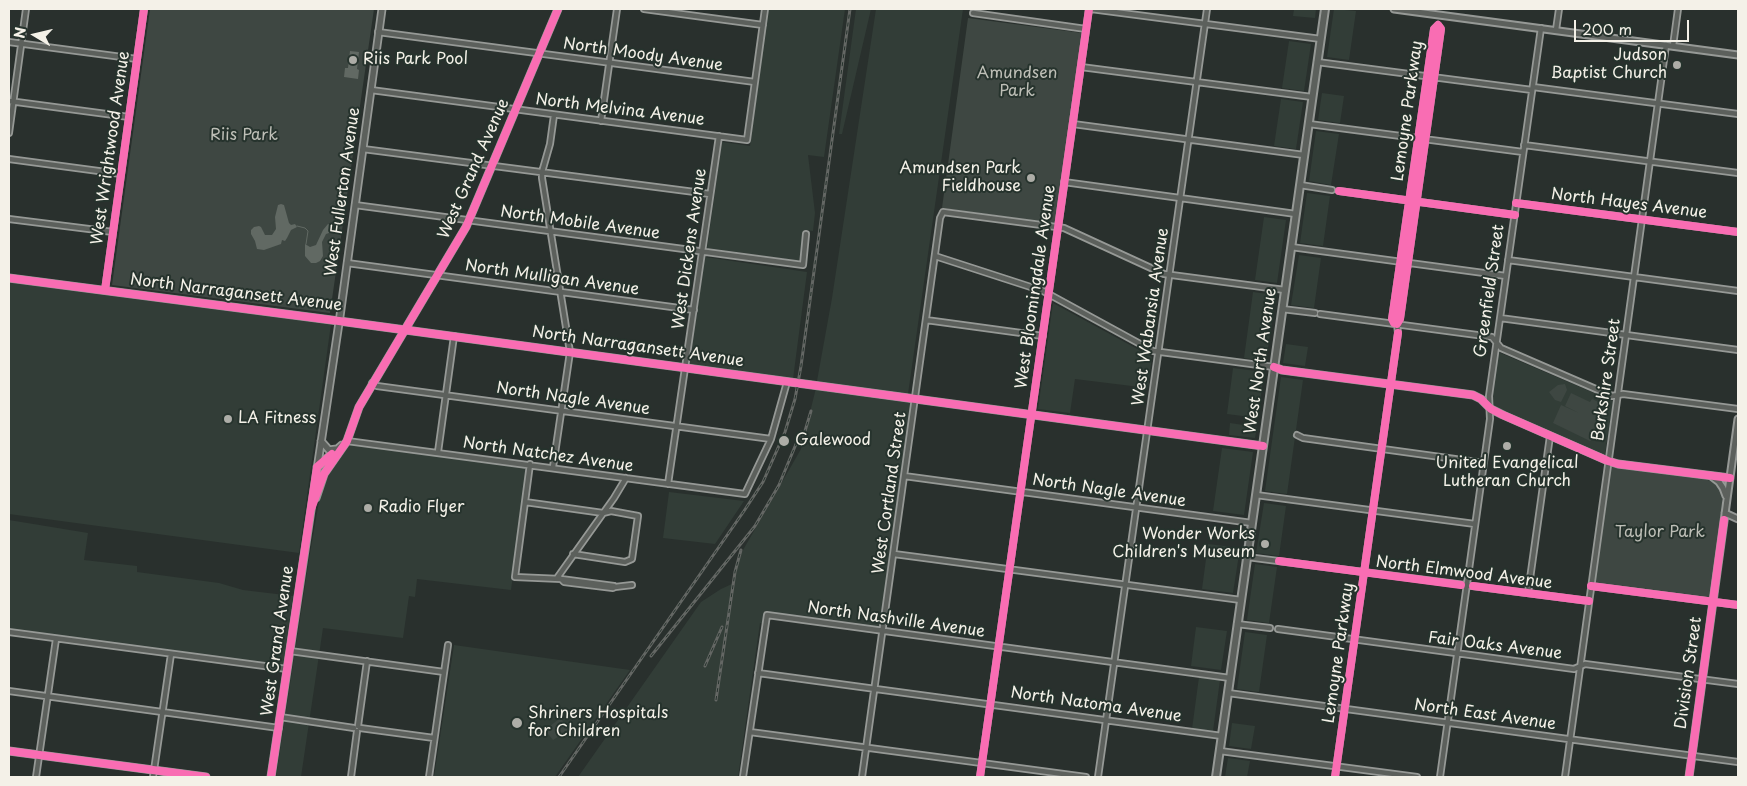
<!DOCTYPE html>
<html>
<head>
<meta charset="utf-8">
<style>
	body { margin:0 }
	#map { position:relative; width:1747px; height:786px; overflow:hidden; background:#29302d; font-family:"Playpen Sans",sans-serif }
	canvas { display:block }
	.frame { position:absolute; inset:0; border:10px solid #f4f1e8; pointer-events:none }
	.north { position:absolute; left:10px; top:10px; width:50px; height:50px; -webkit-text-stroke:4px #26332d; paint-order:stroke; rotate:279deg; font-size:14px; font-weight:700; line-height:20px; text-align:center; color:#f4f1e8 }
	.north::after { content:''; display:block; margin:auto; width:18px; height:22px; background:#f4f1e8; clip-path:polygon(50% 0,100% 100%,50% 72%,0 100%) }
	.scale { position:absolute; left:1574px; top:20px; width:115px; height:22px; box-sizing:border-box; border:2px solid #f4f1e8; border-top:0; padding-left:6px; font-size:15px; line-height:18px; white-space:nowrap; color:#f4f1e8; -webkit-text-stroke:4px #26332d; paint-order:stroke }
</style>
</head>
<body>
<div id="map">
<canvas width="1747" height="786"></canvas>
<div class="frame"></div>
<div class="north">N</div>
<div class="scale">200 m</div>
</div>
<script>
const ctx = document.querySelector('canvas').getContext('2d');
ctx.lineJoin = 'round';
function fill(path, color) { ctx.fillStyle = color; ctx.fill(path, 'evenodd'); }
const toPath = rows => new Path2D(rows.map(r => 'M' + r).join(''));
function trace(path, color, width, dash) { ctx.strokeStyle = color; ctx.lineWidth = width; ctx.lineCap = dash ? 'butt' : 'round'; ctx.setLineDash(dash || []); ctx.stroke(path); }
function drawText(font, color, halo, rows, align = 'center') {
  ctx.font = font + ' "Playpen Sans",sans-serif'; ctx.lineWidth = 4; ctx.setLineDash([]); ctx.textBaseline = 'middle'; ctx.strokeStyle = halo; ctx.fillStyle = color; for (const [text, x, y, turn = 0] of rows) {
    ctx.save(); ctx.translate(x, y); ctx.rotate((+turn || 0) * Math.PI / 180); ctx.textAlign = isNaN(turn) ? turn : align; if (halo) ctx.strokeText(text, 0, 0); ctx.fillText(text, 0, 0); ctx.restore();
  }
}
fill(toPath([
	[768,9,845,9,824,157,808,155,815,213,813,231,804,230,800,261,707,248,722,142,750,146],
	[856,9,871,9,842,134,839,134],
	[876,9,963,9,908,394,913,396,881,633,768,617,767,624,760,623,738,777,578,777,701,602,721,589,734,583,739,557,801,449,815,392,832,298],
	[1294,9,1316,9,1315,18,1293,16],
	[1334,9,1356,11,1349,60,1327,57],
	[1289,41,1311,44,1304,91,1282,88],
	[1322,93,1344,96,1340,123,1318,120],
	[1281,99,1303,102,1296,149,1274,146],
	[1316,131,1339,134,1331,185,1309,181],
	[1307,193,1330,196,1323,246,1300,243],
	[1264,217,1286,220,1277,283,1255,280],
	[1299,255,1321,258,1314,308,1291,305],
	[705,257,807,272,793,379,689,366],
	[9,282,331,324,299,553,9,514],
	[1253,292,1276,295,1266,361,1244,358],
	[1053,303,1152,357,1148,388,1075,379,1070,413,1038,409],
	[1286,344,1308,347,1305,366,1283,363],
	[1498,352,1613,401,1605,454,1601,455,1505,413,1492,404,1491,397],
	[1233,368,1264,372,1258,418,1227,414],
	[1281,377,1303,380,1287,494,1265,491],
	[1230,423,1257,427,1255,438,1229,435],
	[354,444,527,467,511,590,417,579,415,597,409,596,403,638,323,628,301,777,276,777,309,559,322,484,326,475,336,459,349,445],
	[1222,448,1253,452,1244,515,1213,511],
	[669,492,744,501,715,544,663,538],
	[1264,503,1286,506,1279,556,1256,553],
	[9,520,88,533,84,560,137,566,137,572,219,583,243,590,293,596,283,666,9,630],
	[1208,544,1240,548,1233,593,1202,589],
	[1255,564,1277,567,1269,623,1247,620],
	[1196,627,1227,631,1221,670,1191,666],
	[1245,632,1267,635,1259,692,1237,689],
	[454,645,630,670,555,777,434,777],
	[1199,677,1220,680,1213,731,1192,729],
	[1232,723,1255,726,1251,749,1229,746],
	[1228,758,1250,761,1247,777,1225,777]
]), '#323d37');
fill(toPath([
	[150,9,374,9,330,313,112,285],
	[968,18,1082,33,1056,222,1052,223,942,208],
	[1410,206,1414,207,1407,258,1403,257],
	[1401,268,1405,269,1398,319,1394,319],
	[1565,384,1567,390,1561,402,1555,400,1549,392,1558,385],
	[1571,393,1590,402,1592,399,1605,405,1604,417,1607,418,1597,435,1590,441,1553,423,1561,405,1579,413,1565,406],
	[1611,467,1706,479,1719,486,1722,494,1722,504,1710,597,1709,599,1595,583,1594,580],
	[559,719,562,720,567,727,567,731,553,740,545,730]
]), '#3e4742');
fill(toPath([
	[350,51,359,52,357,69,359,70,358,79,344,77,345,68,348,68],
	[281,204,284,205,289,223,291,225,295,224,297,227,291,230,287,238,285,241,282,240,281,244,264,250,257,249,255,241,251,234,251,230,254,227,259,226,261,227,265,235,272,235,276,229,275,217,278,205],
	[328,224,332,225,333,228,332,232,326,234,322,242,323,256,320,261,316,263,311,263,305,256,305,244,310,247,316,245,323,230]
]), '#616963');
trace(toPath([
	[297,226,305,228,308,231,306,244]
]), '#616963', 1);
const minor = toPath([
	[644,9,763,25],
	[1091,9,1321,39],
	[973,13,1086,29],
	[1556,30,1559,9],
	[378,32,755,82],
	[9,42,137,59],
	[1673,46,1678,9],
	[1317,62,1532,90],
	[1081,67,1312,97],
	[1533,87,1738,114],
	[371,90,747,140,765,9],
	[9,101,129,117],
	[601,121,617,9],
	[1073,124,1304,155],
	[1309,124,1523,152],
	[9,133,26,9],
	[1524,145,1738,173],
	[363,149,710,194],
	[9,159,121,174],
	[1064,182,1296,214],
	[1300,185,1332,190],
	[1339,191,1515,215],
	[1516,203,1738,232],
	[355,205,803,265,806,234],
	[9,219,113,232],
	[1291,247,1506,276],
	[935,256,1043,291,1153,351,1274,367],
	[1508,260,1738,291],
	[347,263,694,310],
	[105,290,144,9],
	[1282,309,1315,313],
	[1320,314,1492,337,1501,348,1612,396,1623,394,1738,409],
	[1500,318,1738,350],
	[926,320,1043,336],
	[372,383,377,386,771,439],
	[1297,435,1303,438,1484,463],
	[347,441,745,494,771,439,787,382],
	[438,452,454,336],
	[530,464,515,577,561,579],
	[553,467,570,352,542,178,542,172,550,144,554,115],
	[904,476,1252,523],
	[668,484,719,136],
	[1256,495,1475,524],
	[525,502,603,513,611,511,638,516,632,559,625,562,573,554],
	[894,554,1241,600],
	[1247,557,1589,601],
	[557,578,614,498,626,478],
	[561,579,614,586,615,587,613,588,564,582,561,579],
	[1591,586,1738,605],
	[615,587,632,585],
	[1528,593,1550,436],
	[1237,624,1270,628],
	[1278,629,1574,669,1585,664,1738,684],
	[9,632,287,669],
	[290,651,444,672],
	[758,673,1222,736],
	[9,691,279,728],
	[1228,693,1738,762],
	[280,717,354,728],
	[358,726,367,661],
	[360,728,434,738],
	[750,732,1086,777],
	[1220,751,1417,777],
	[36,777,56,639],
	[153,777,171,654],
	[351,777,357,731],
	[429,777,448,645],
	[743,777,767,615,1230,678],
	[862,777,940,218,943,212,1064,228,1164,274,1285,290],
	[980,777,1089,9],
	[1098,777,1207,9],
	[1335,777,1398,333,1397,324,1394,323,1392,319,1434,29,1438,25,1441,29,1400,319,1397,324],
	[1440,777,1490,419,1489,396,1541,28],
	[1565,777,1666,45]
]);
const tertiary = toPath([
	[1394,9,1738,55],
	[9,278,339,321,1263,446],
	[1274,367,1282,370,1473,395,1481,399,1491,409,1503,415,1608,461,1618,464,1730,478],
	[1711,476,1719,482,1723,488,1726,496],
	[1725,513,1738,519],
	[9,751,206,777],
	[1689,777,1738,419]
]);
const secondary = toPath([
	[321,441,329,450,337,449],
	[317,467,342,445],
	[316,498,324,474,347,441,359,407,466,227,558,9],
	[271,777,340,316,382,9]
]);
const primary = toPath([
	[1216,777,1325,9]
]);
trace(minor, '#969996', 8);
trace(tertiary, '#969996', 9);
trace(secondary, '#969996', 9);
trace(primary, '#969996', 10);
trace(minor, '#5c605c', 4.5);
trace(tertiary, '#5c605c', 5);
trace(secondary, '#5c605c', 5.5);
trace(primary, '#5c605c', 6);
const rail = toPath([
	[802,441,811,411],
	[651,656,755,526,779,485,801,432],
	[705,666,722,627],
	[716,700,735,572,741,550],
	[559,777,744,511,763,482,785,432,795,399,801,366,850,9]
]);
trace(rail, '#646764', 3);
trace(rail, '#26332d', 1, [4]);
trace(toPath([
	[1438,25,1441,29,1400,319,1397,324,1394,323,1392,319,1434,29,1438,25],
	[1339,191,1515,215],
	[1516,203,1738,232],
	[9,278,339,321,1263,446],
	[105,290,144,9],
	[1274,367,1282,370,1473,395,1481,399,1491,409,1503,415,1608,461,1618,464,1730,478],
	[311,509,324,474,347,441,359,407,466,227,558,9],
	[1279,561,1461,585],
	[1473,586,1589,601],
	[1591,586,1738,605],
	[9,751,206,777],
	[271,777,317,467,332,454],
	[980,777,1089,9],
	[1335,777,1398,333],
	[1689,777,1724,520]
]), '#f96db3', 8);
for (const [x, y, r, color] of [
	[353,60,5,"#adada7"],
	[1677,65,5,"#adada7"],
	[1031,178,5,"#adada7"],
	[228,419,5,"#adada7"],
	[784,441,6,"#adada7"],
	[1507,446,5,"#adada7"],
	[368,508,5,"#adada7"],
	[1265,544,5,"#adada7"],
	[517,723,6,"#adada7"]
]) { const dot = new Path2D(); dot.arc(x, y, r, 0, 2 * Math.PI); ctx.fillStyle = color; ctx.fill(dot); trace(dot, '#26332d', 2); }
drawText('16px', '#f4f1e8', '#26332d', [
	["North Moody Avenue",643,55,8],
	["North Melvina Avenue",620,110,7],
	["Lemoyne Parkway",1408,111,-82],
	["West Wrightwood Avenue",111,148,-82],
	["West Grand Avenue",474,169,-66],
	["West Fullerton Avenue",343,192,-82],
	["North Hayes Avenue",1629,204,7],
	["North Mobile Avenue",580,223,8],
	["West Dickens Avenue",690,249,-82],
	["North Mulligan Avenue",552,278,8],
	["West Bloomingdale Avenue",1036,287,-82],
	["Greenfield Street",1490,291,-82],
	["North Narragansett Avenue",236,293,7],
	["West Wabansia Avenue",1151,317,-82],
	["North Narragansett Avenue",638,347,8],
	["West North Avenue",1261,361,-82],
	["Berkshire Street",1607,380,-82],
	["North Nagle Avenue",573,399,8],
	["North Natchez Avenue",548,455,8],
	["North Nagle Avenue",1109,491,8],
	["West Cortland Street",890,493,-82],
	["North Elmwood Avenue",1464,573,7],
	["North Nashville Avenue",896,620,8],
	["West Grand Avenue",278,641,-82],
	["Fair Oaks Avenue",1495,646,7],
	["Lemoyne Parkway",1339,653,-82],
	["Division Street",1689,673,-82],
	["North Natoma Avenue",1096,705,8],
	["North East Avenue",1485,715,8]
]);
drawText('16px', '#f4f1e8', '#26332d', [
	["Judson",1667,56,"right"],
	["Baptist Church",1667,74,"right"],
	["Riis Park Pool",363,60],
	["Amundsen Park",1021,169,"right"],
	["Fieldhouse",1021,187,"right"],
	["LA Fitness",238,419],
	["Galewood",795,441],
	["United Evangelical",1507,464,"center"],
	["Lutheran Church",1507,482,"center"],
	["Radio Flyer",378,508],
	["Wonder Works",1255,535,"right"],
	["Children's Museum",1255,553,"right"],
	["Shriners Hospitals",528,714],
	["for Children",528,732]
], 'left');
drawText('16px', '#bebfb7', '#26332d', [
	["Amundsen",1017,74],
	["Park",1017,92],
	["Riis Park",244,136],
	["Taylor Park",1660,533]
]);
</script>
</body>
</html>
